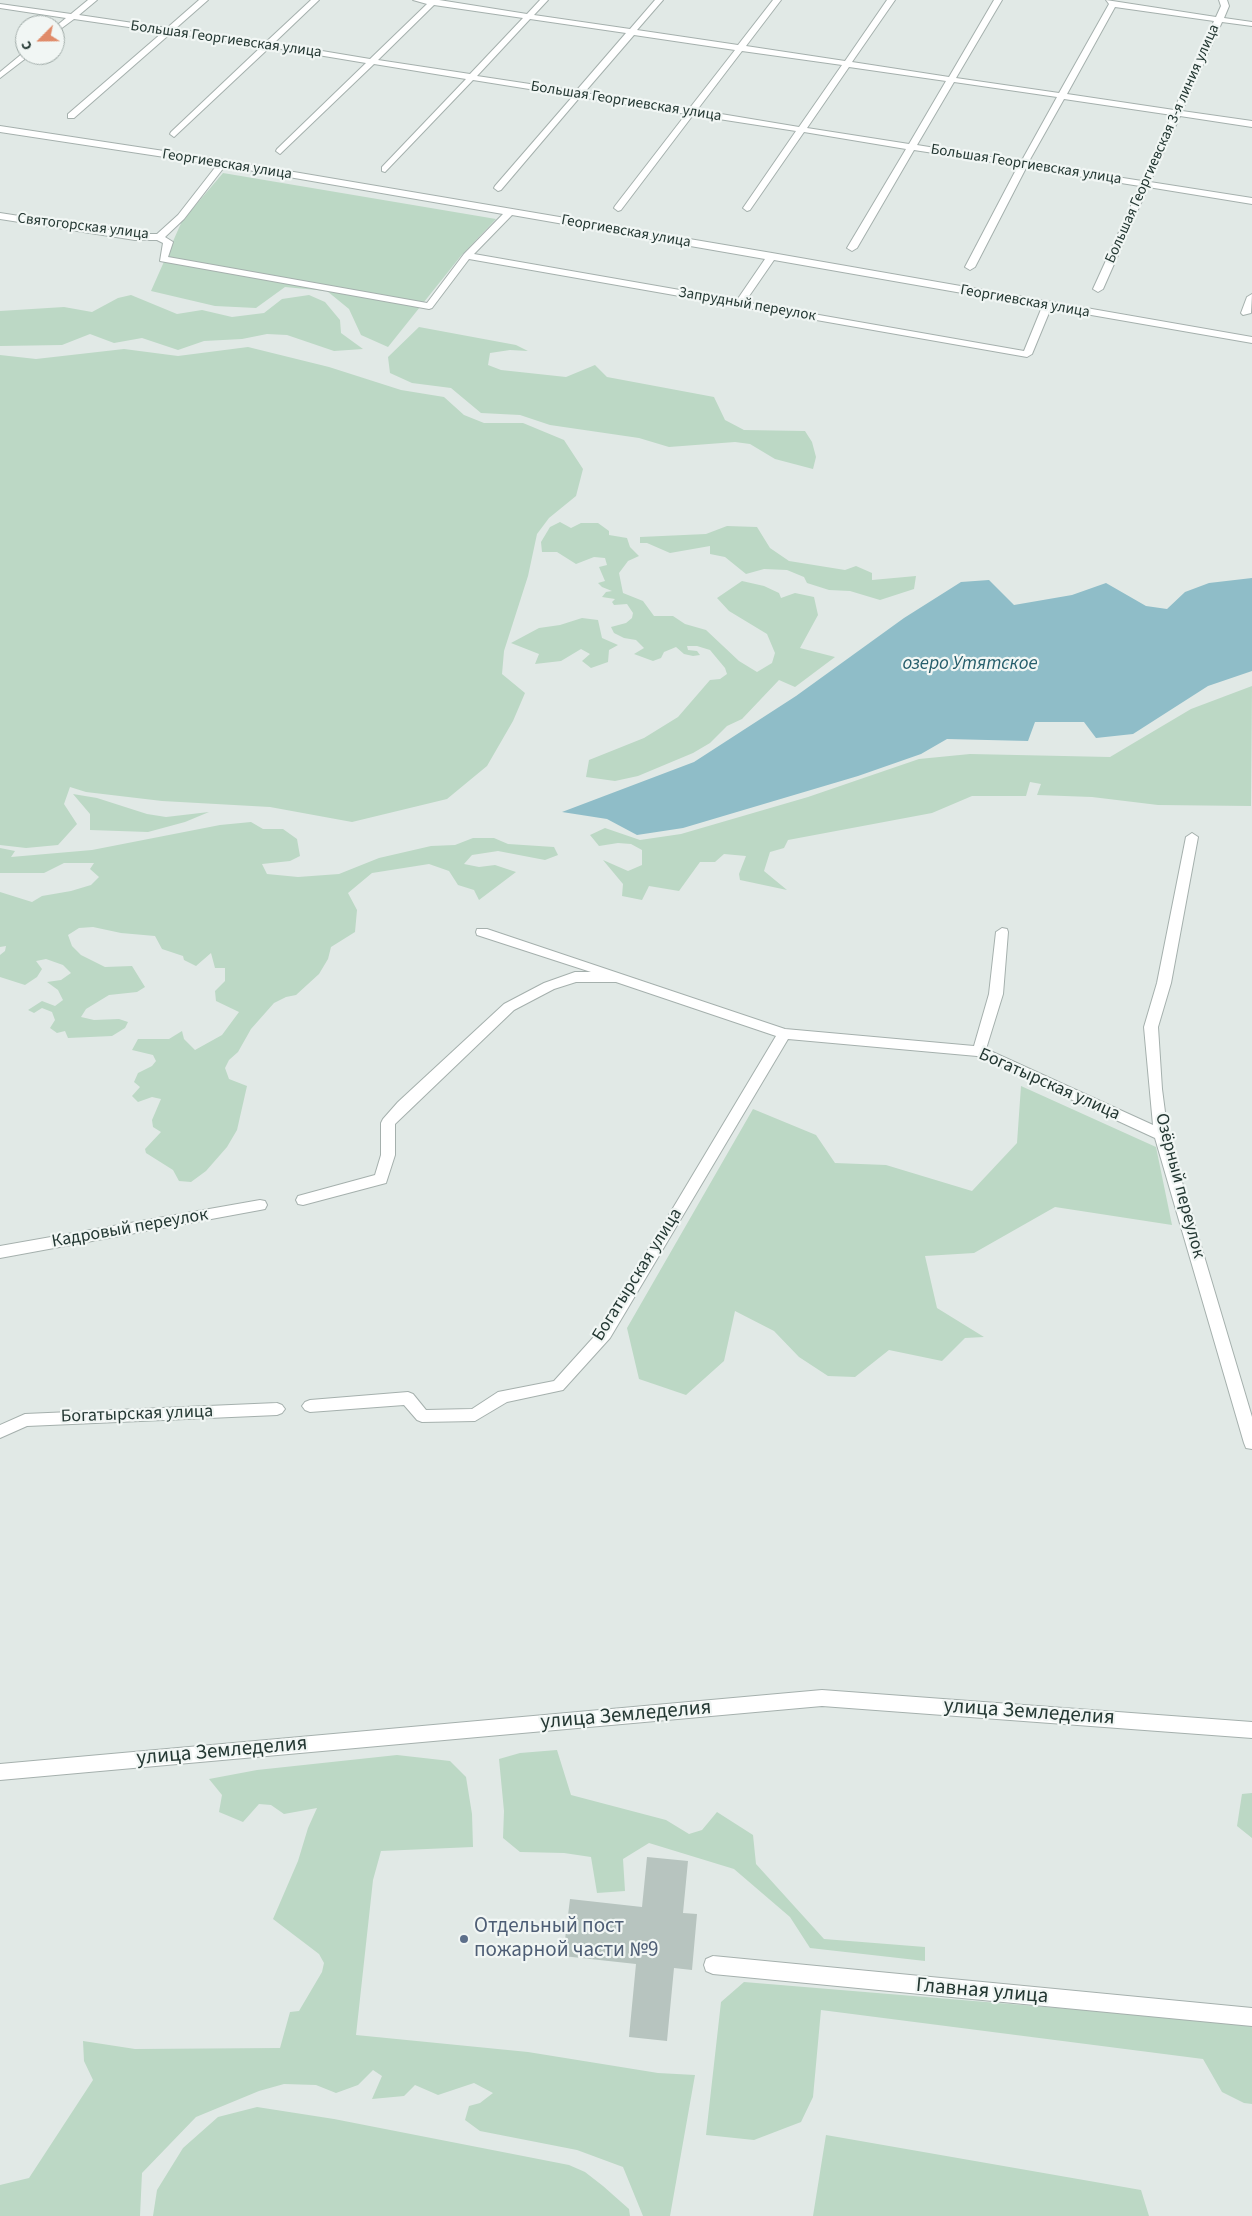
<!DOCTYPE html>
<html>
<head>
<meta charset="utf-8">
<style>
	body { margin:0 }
	#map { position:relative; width:1252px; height:2216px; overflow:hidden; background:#e1e9e6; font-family:"Source Sans 3",sans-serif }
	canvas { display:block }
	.north { position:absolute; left:15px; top:15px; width:50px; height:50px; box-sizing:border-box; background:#f1f6f4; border:1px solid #9faaa7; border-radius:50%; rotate:247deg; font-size:14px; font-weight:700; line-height:20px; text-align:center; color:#243833 }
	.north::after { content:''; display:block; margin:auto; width:18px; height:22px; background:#e08a68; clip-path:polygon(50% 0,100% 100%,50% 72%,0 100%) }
</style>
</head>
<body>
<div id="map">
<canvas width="1252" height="2216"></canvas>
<div class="north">С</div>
</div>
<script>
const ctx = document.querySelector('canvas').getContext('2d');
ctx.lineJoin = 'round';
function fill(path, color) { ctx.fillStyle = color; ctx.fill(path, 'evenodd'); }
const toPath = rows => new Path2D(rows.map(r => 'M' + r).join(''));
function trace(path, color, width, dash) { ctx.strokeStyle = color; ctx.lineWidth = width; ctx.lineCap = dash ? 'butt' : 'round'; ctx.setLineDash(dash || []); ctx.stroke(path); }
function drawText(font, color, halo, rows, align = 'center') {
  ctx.font = font + ' "Source Sans 3",sans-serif'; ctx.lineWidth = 4.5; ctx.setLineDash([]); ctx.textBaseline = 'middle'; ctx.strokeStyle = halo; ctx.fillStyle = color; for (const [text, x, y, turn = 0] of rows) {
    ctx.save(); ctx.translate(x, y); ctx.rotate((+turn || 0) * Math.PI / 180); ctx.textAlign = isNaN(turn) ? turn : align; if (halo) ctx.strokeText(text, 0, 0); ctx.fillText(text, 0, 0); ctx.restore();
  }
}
fill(toPath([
	[223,173,496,219,460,257,388,347,361,335,349,309,327,291,285,287,256,308,215,306,151,291,182,221],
	[131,295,177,314,202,310,232,317,264,313,282,299,309,295,325,302,340,320,341,333,363,349,334,351,287,335,267,334,242,339,204,341,178,350,142,338,114,343,90,334,62,345,0,346,0,311,64,307,92,312,118,298],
	[419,327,516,345,528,351,510,350,490,353,488,365,501,370,566,377,595,365,607,377,714,397,725,420,744,430,805,431,812,442,816,457,813,469,775,459,750,444,735,442,669,447,639,438,550,425,520,415,481,413,451,388,412,383,390,373,388,357],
	[248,347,329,367,401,390,444,397,464,415,484,423,523,423,564,440,583,469,576,496,549,518,537,534,528,576,504,651,502,674,525,693,513,721,487,766,447,799,352,822,270,807,162,801,86,792,70,787,64,804,77,824,58,845,26,848,0,845,0,355,36,359,124,349,178,356],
	[560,522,571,528,581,523,598,523,609,531,609,535,627,538,630,547,639,556,628,561,619,573,623,593,643,601,654,616,673,616,685,624,706,630,739,661,757,672,772,663,775,653,767,634,729,611,717,598,742,581,764,586,779,593,781,598,795,593,814,597,818,615,800,648,835,657,795,687,779,680,742,719,727,726,710,743,693,753,638,776,615,781,586,777,589,760,644,738,678,717,710,680,720,679,727,674,725,668,710,650,697,646,687,646,688,650,697,651,700,655,693,656,684,654,676,647,664,652,661,658,653,661,634,654,644,648,636,640,624,638,614,633,611,627,626,623,632,618,633,613,627,604,614,605,612,602,615,599,602,597,606,592,612,591,602,587,598,583,605,581,599,567,607,565,605,558,594,557,576,564,557,552,542,552,541,542,550,527],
	[727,526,757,527,770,548,789,561,845,570,856,566,872,573,872,580,916,576,914,589,880,600,850,591,829,590,807,583,804,577,787,570,764,569,746,574,725,557,710,554,710,546,670,553,647,543,640,543,640,537,706,534],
	[582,618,598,620,602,638,618,645,609,650,608,662,591,668,582,661,590,654,581,649,561,661,535,664,539,654,511,643,539,628,560,625],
	[1252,686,1251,806,1158,805,1092,797,1037,795,1041,784,1030,782,1026,796,972,796,932,813,788,840,784,848,770,852,764,871,787,890,740,880,739,874,746,856,724,854,715,862,700,862,679,891,649,886,642,900,622,896,623,884,603,860,628,871,642,865,642,850,631,844,618,843,599,846,590,835,605,828,640,840,681,834,808,797,919,759,970,754,1110,757,1191,709],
	[73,794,97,798,147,814,166,817,209,812,185,822,148,832,90,830,90,814],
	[251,822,263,829,283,829,297,839,300,856,290,861,262,864,267,874,298,877,339,874,379,858,431,846,455,845,473,838,494,838,508,844,554,847,558,855,545,860,498,851,472,855,464,864,479,867,495,865,516,872,479,900,474,890,458,885,449,871,429,864,372,873,348,893,357,910,355,932,331,947,328,959,319,974,296,995,286,997,274,1003,251,1029,238,1052,229,1060,225,1068,229,1079,247,1086,237,1130,227,1147,206,1171,191,1182,179,1181,173,1170,146,1153,145,1149,161,1132,153,1127,152,1120,161,1099,152,1097,138,1102,132,1096,140,1087,134,1082,138,1073,152,1066,156,1061,153,1055,132,1050,138,1039,169,1039,182,1031,184,1039,195,1050,222,1035,239,1012,216,1001,215,991,225,981,225,968,215,968,211,953,196,966,184,960,183,956,162,949,155,936,121,933,93,927,79,928,68,935,72,946,81,955,105,967,132,966,145,987,137,992,109,995,86,1009,81,1017,94,1020,119,1019,128,1022,125,1028,112,1036,68,1038,65,1031,57,1033,50,1028,55,1020,52,1012,42,1008,34,1013,28,1010,42,1001,55,1006,63,1000,58,990,47,982,61,980,71,973,63,965,46,959,36,961,42,969,37,977,25,985,0,977,0,955,5,951,6,946,0,947,0,892,32,902,42,896,71,891,91,885,99,877,90,869,94,863,64,863,44,873,0,873,0,848,15,851,11,857,92,850,220,825],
	[1021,1086,1156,1147,1172,1225,1055,1207,974,1253,925,1256,937,1308,984,1337,965,1338,942,1361,889,1350,855,1377,828,1376,799,1357,774,1331,735,1311,724,1361,686,1395,639,1379,627,1328,753,1109,816,1135,835,1163,886,1165,972,1191,1017,1143],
	[557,1750,571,1795,666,1820,689,1834,702,1830,717,1812,753,1835,756,1864,824,1939,925,1947,925,1961,810,1948,790,1917,734,1869,649,1843,623,1859,625,1891,597,1893,591,1857,564,1853,520,1852,503,1838,504,1811,499,1759,520,1753],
	[397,1755,450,1761,466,1777,472,1814,473,1847,381,1851,373,1880,356,2035,528,2052,658,2073,695,2075,670,2216,643,2216,623,2167,577,2150,480,2131,465,2120,469,2106,480,2103,493,2093,474,2083,438,2095,415,2085,404,2096,372,2099,382,2076,373,2070,358,2085,336,2093,316,2085,284,2084,259,2091,196,2117,142,2173,140,2216,0,2216,0,2185,29,2178,93,2080,84,2061,83,2041,135,2049,280,2048,290,2012,299,2011,322,1972,324,1963,319,1954,273,1919,298,1861,308,1828,317,1808,284,1814,271,1805,259,1804,243,1822,219,1812,222,1795,209,1779,257,1770],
	[1252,1793,1252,1838,1237,1826,1242,1794],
	[744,1982,1252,2024,1252,2104,1244,2103,1222,2092,1203,2059,821,2010,813,2097,801,2122,754,2140,706,2135,721,2002],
	[257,2107,334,2119,569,2165,585,2172,603,2186,629,2209,630,2216,153,2216,157,2190,183,2148,218,2117],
	[826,2135,1141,2190,1149,2216,813,2216]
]), '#bcd8c5');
fill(toPath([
	[1252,578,1252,671,1208,686,1133,734,1096,738,1084,722,1035,722,1028,741,947,739,921,754,858,776,683,828,637,835,607,819,562,812,694,762,796,696,904,618,961,582,989,580,1014,605,1072,595,1106,583,1146,606,1167,609,1185,592,1209,583]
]), '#8fbdc8');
fill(toPath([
	[647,1857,688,1861,683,1913,697,1914,692,1970,674,1968,667,2041,629,2037,636,1964,563,1956,570,1899,642,1907]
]), '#b7c4bf');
const minor = toPath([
	[88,0,97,0,79,15,167,28,199,0,208,0,175,29,266,42,311,0,319,0,274,43,370,59,427,4,413,0,439,0,527,14,540,0,548,0,534,15,630,29,655,0,663,0,637,30,738,45,773,0,781,0,746,46,845,61,887,0,895,0,852,62,949,77,994,0,1002,0,956,78,1059,93,1109,4,1106,0,1216,17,1221,6,1219,0,1227,0,1229,6,1224,18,1252,22,1252,26,1222,22,1182,111,1252,121,1252,127,1180,116,1150,182,1252,198,1252,204,1148,187,1103,289,1098,292,1093,289,1140,186,1026,168,975,267,970,270,965,267,1018,166,914,150,857,248,852,251,847,248,906,149,804,132,750,210,747,211,743,208,796,131,693,115,621,210,618,211,614,208,615,206,686,114,580,97,501,190,498,191,494,188,495,186,573,96,473,80,385,172,382,171,382,167,466,79,374,64,280,154,276,151,277,149,366,63,270,47,174,137,170,134,171,132,262,46,171,33,74,118,68,118,68,114,163,32,74,19,55,33,55,27,66,18,0,8,0,4,71,14,88,0],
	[434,5,523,18,470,74,378,60,434,5],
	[1115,7,1214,21,1174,110,1067,94,1115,7],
	[530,19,626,33,576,91,477,76,530,19],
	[634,35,735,50,689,109,584,93,634,35],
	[742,51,842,65,799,127,697,110,742,51],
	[849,67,946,81,909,144,807,128,849,67],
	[954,82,1057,97,1021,162,917,145,954,82],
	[1064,99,1172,115,1142,181,1028,163,1064,99],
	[23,53,30,55,0,78,0,72,23,53],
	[0,126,223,160,772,253,1252,337,1252,343,1051,308,1032,354,1027,357,469,259,432,308,429,309,160,261,163,243,157,240,135,240,0,219,0,213,135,234,157,234,178,215,217,165,0,132,0,126],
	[225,166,503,214,464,254,427,303,168,257,173,242,165,237,184,219,225,166],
	[512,215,765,259,737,300,474,254,512,215],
	[774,260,1042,307,1024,351,745,302,774,260],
	[1252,294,1251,313,1243,315,1241,313,1247,297,1252,294],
	[1192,833,1198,837,1171,983,1158,1027,1162,1089,1168,1135,1252,1417,1252,1449,1246,1448,1244,1443,1155,1138,977,1056,788,1039,610,1338,563,1390,507,1402,475,1421,422,1422,417,1420,404,1405,310,1412,305,1410,302,1406,305,1402,310,1400,408,1392,413,1394,426,1410,472,1409,498,1392,554,1381,600,1330,776,1036,616,982,576,982,554,989,514,1010,395,1124,395,1155,386,1183,303,1205,298,1204,296,1200,298,1196,375,1175,381,1155,381,1123,383,1119,398,1102,504,1004,544,983,575,972,591,972,477,935,476,932,477,929,487,929,785,1029,974,1046,989,994,996,932,1002,928,1007,929,1008,932,1003,994,986,1049,1153,1125,1144,1027,1157,983,1186,837,1192,833],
	[260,1200,265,1201,267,1205,265,1209,260,1210,0,1258,0,1246,260,1200],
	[277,1403,282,1405,285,1409,282,1413,277,1415,27,1426,0,1438,0,1425,25,1414,277,1403],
	[822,1690,1252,1722,1252,1738,822,1706,0,1780,0,1764,822,1690],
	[713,1956,1252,2008,1252,2026,713,1974,706,1971,704,1965,706,1959,713,1956]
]);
trace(minor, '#a5b0ad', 2);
fill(minor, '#fff');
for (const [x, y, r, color] of [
	[464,1939,5,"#5c6f8a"]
]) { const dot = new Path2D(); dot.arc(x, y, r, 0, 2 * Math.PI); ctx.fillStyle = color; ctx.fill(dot); trace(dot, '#f1f6f4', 2); }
drawText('15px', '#243833', '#f1f6f4', [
	["Большая Георгиевская улица",226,40,8],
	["Большая Георгиевская улица",626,102,9],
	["Большая Георгиевская 3-я линия улица",1163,144,-66],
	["Георгиевская улица",227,165,9],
	["Большая Георгиевская улица",1026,165,9],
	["Святогорская улица",83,227,7],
	["Георгиевская улица",626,232,10],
	["Георгиевская улица",1025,302,10],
	["Запрудный переулок",747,305,10]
]);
drawText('18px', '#243833', '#f1f6f4', [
	["Богатырская улица",1049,1085,24],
	["Озёрный переулок",1179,1186,75],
	["Кадровый переулок",130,1229,-10],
	["Богатырская улица",638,1275,-58],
	["Богатырская улица",137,1415,-2]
]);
drawText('italic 19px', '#265e6c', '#f1f6f4', [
	["озеро Утятское",970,665]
]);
drawText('21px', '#243833', '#f1f6f4', [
	["улица Земледелия",1029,1713,4],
	["улица Земледелия",626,1716,-5],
	["улица Земледелия",222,1752,-5],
	["Главная улица",982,1992,5]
]);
drawText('21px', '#4e5e75', '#f1f6f4', [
	["Отдельный пост",474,1927],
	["пожарной части №9",474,1951]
], 'left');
</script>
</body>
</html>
